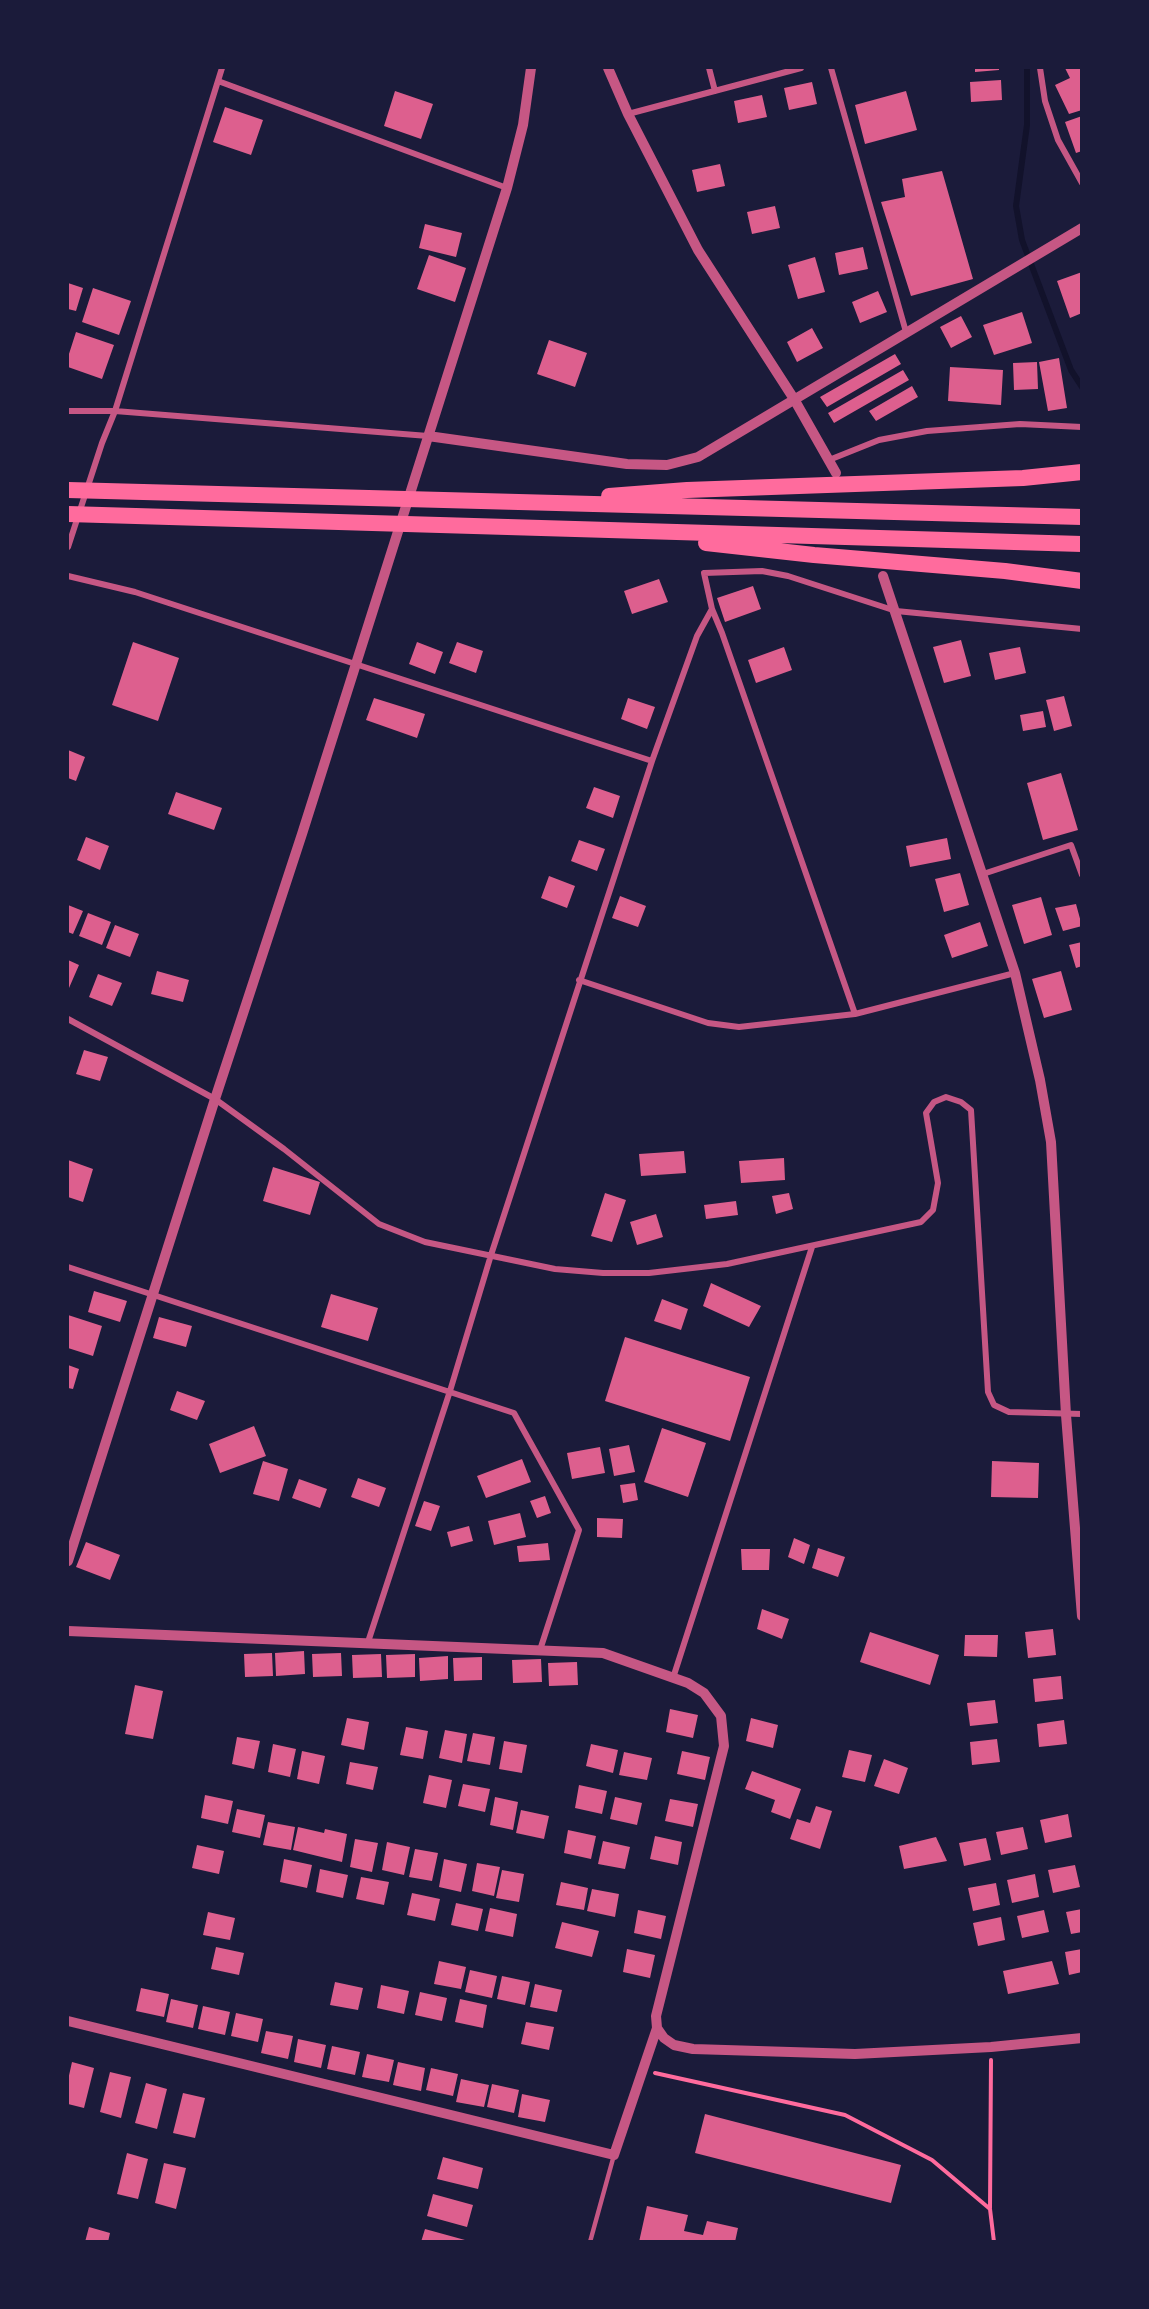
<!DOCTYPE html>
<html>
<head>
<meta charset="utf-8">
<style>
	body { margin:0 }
	#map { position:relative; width:1149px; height:2309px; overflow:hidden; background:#1b1b3a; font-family:"Times New Roman",serif }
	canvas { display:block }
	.frame { position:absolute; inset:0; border:69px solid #1b1b3a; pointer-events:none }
</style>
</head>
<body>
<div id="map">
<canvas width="1149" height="2309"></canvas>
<div class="frame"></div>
</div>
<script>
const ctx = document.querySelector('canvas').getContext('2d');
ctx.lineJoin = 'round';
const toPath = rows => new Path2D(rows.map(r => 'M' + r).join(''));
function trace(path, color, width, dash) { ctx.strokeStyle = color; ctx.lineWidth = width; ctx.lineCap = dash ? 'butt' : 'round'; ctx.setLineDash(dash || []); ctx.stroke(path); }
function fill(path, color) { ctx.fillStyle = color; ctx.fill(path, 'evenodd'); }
trace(toPath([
	[1027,68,1027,125,1016,206,1022,240,1071,370,1082,387]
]), '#12122b', 6);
fill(toPath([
	[975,68,999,68,999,70,975,72],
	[1065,68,1082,68,1082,110,1069,114,1055,85,1070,78],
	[1001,80,1002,100,971,102,970,82],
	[812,82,817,104,789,110,784,88],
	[395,91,433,104,421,139,384,126],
	[906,91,917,130,865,144,855,105],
	[762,95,767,117,738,123,734,101],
	[225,107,263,120,251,155,213,142],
	[1082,116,1082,151,1076,153,1065,122],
	[720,164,725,186,697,192,692,170],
	[942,171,973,279,911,296,881,202,905,197,902,179],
	[775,206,780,228,752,234,747,212],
	[425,224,462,233,456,257,419,248],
	[863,247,868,269,839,275,835,253],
	[429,255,466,268,455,302,417,289],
	[815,257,825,292,798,299,788,265],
	[1082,272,1082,313,1070,318,1057,281],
	[68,283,83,288,76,311,68,309],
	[93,288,131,301,119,335,82,322],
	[878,291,887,312,860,323,852,302],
	[1022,312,1032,343,994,355,983,325],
	[961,316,972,337,951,348,940,327],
	[812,328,823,348,797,362,787,342],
	[76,332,114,345,102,379,68,367,68,357],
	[549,340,587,353,575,387,537,374],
	[895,354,901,364,827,407,820,397],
	[1059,358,1067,408,1048,411,1039,362],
	[1037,362,1038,389,1014,390,1013,363],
	[950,367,1003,370,1001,405,948,401],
	[903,370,909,380,834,423,828,413],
	[912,386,918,397,876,421,869,411],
	[659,579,668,602,632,614,624,591],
	[753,586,761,609,725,622,717,598],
	[961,640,971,676,944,683,933,647],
	[133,642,179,658,158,721,112,705],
	[417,642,443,652,435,674,409,664],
	[457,642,483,651,476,673,449,663],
	[784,647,792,670,756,683,748,660],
	[1020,647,1026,673,995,680,989,653],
	[1064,696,1072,726,1054,731,1046,700],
	[374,698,425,714,417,738,366,720],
	[628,698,655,707,647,729,621,719],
	[1043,711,1046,727,1023,731,1020,715],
	[68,750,85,757,76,781,68,778],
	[1061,773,1078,830,1043,840,1027,783],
	[594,787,620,796,613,818,586,808],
	[176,792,222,808,214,830,168,814],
	[86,837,109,846,100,870,77,860],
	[947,838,951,859,910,867,906,846],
	[579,840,605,849,597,871,571,861],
	[960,873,969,905,944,912,935,879],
	[549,876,575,886,567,908,541,898],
	[620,896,646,906,638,927,612,918],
	[1041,897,1052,935,1024,944,1012,905],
	[1076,904,1082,926,1063,931,1055,908],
	[68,905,83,911,73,934,68,932],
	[88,913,111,922,102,945,79,936],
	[980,922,988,946,952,958,944,935],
	[115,925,139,934,130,957,106,948],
	[1082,942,1082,966,1076,968,1069,945],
	[68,960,79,965,69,988,68,987],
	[157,971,189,980,183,1002,151,994],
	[1061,971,1072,1010,1044,1018,1032,979],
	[98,974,122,983,112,1006,89,997],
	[84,1050,108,1057,100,1081,76,1074],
	[684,1151,686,1173,641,1176,639,1154],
	[784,1158,785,1180,741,1183,739,1161],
	[68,1160,93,1169,83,1202,68,1197],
	[273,1167,320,1182,310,1215,263,1201],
	[605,1193,626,1200,612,1242,591,1236],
	[789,1193,793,1209,776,1214,772,1196],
	[736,1201,738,1215,706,1219,704,1205],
	[656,1214,663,1237,637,1245,630,1222],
	[711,1283,761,1306,749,1327,703,1306],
	[94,1291,127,1301,120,1322,88,1312],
	[331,1294,378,1308,368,1341,321,1327],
	[662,1299,688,1309,681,1330,654,1321],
	[68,1315,102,1326,93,1356,68,1348],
	[159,1317,192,1326,186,1347,153,1338],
	[625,1337,750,1377,730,1441,605,1401],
	[68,1365,79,1369,73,1389,68,1388],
	[177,1391,205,1401,197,1420,170,1410],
	[254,1426,266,1456,220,1473,209,1444],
	[662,1428,706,1443,688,1497,644,1482],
	[629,1445,635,1472,614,1476,609,1449],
	[600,1447,605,1473,572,1479,567,1453],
	[522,1459,531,1482,486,1498,477,1476],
	[263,1461,288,1469,279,1501,253,1494],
	[992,1461,1039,1463,1038,1498,991,1497],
	[358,1478,386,1488,379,1507,351,1497],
	[299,1479,327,1489,320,1508,292,1498],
	[635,1483,638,1500,623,1503,620,1485],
	[545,1496,551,1513,537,1518,530,1501],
	[424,1501,440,1506,431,1531,415,1526],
	[520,1513,526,1537,494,1545,488,1521],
	[597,1518,623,1519,622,1538,597,1537],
	[469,1526,473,1541,451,1547,447,1532],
	[794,1538,810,1545,804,1564,788,1557],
	[86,1542,120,1555,110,1580,76,1567],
	[548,1543,550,1560,519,1562,517,1546],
	[818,1548,845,1557,838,1577,812,1568],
	[741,1549,770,1549,769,1570,742,1570],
	[762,1609,789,1619,782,1639,757,1629],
	[1053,1629,1056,1655,1028,1658,1025,1632],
	[870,1632,939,1655,930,1685,860,1662],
	[965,1635,998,1635,997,1657,964,1656],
	[304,1651,305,1674,276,1676,275,1653],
	[272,1653,273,1676,245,1677,244,1654],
	[341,1653,342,1676,313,1677,312,1654],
	[381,1654,382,1677,353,1678,352,1655],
	[415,1654,415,1677,387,1678,386,1655],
	[448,1656,448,1679,420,1681,419,1658],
	[482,1657,482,1680,454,1681,453,1658],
	[541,1659,542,1682,513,1683,512,1660],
	[577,1662,578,1685,549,1686,548,1663],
	[1061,1676,1063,1699,1035,1702,1033,1679],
	[135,1685,163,1691,153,1739,125,1734],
	[995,1700,998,1723,970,1726,967,1703],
	[670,1709,698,1715,693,1738,666,1732],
	[347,1718,369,1722,364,1750,341,1745],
	[751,1718,778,1725,773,1748,746,1741],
	[1064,1720,1067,1744,1039,1747,1037,1724],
	[406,1727,428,1731,423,1759,400,1755],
	[445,1730,467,1734,462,1763,439,1758],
	[473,1733,495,1737,490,1765,467,1761],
	[237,1737,260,1741,254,1769,232,1764],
	[997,1739,1000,1762,972,1765,970,1742],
	[504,1741,527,1745,522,1773,499,1769],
	[273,1744,296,1749,290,1777,268,1772],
	[591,1744,618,1750,613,1773,586,1766],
	[849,1750,872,1755,865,1782,842,1777],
	[302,1751,325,1756,319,1784,297,1779],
	[682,1751,710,1757,705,1780,677,1774],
	[624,1752,652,1758,647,1780,619,1775],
	[884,1759,908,1768,899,1794,874,1786],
	[350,1762,378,1767,373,1790,346,1784],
	[752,1771,801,1789,790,1819,771,1812,775,1800,745,1789],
	[429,1775,452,1780,446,1808,423,1803],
	[463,1784,490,1789,485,1812,458,1806],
	[579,1785,607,1791,602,1814,575,1808],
	[205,1795,233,1801,228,1824,201,1818],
	[495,1797,518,1802,513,1830,490,1825],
	[615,1797,642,1803,637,1825,610,1819],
	[670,1799,698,1804,693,1827,665,1821],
	[816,1806,832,1811,820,1849,790,1839,797,1819,810,1823],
	[237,1809,265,1815,260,1838,232,1832],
	[521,1810,549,1816,544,1839,516,1833],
	[1068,1814,1072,1837,1045,1843,1040,1820],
	[268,1822,295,1827,291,1850,263,1845],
	[298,1827,324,1833,325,1829,347,1834,342,1862,293,1850],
	[1023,1827,1028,1849,1001,1855,996,1832],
	[568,1830,596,1836,591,1859,564,1853],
	[655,1836,682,1842,678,1865,650,1859],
	[936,1837,947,1861,904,1869,899,1846],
	[986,1838,991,1860,964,1866,959,1843],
	[355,1839,378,1843,372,1872,350,1867],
	[603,1841,630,1847,625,1869,598,1864],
	[387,1842,410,1847,404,1875,382,1870],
	[197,1845,224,1851,219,1874,192,1868],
	[415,1849,438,1853,432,1881,409,1877],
	[284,1859,312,1865,307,1888,280,1882],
	[444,1859,467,1864,461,1892,439,1887],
	[477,1863,500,1867,494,1896,472,1891],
	[1075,1865,1080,1887,1053,1893,1048,1870],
	[320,1869,348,1875,343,1898,316,1892],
	[502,1870,524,1874,519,1902,496,1898],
	[1035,1874,1039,1897,1012,1903,1007,1880],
	[361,1877,389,1882,384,1905,356,1899],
	[561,1882,588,1888,584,1910,556,1905],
	[996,1883,1000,1905,973,1911,968,1888],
	[592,1889,619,1894,615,1917,587,1911],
	[412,1893,440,1899,435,1921,407,1915],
	[456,1903,483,1909,478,1931,451,1925],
	[490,1908,517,1914,513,1937,485,1931],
	[1082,1909,1082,1932,1071,1934,1066,1912],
	[638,1910,666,1916,661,1939,634,1933],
	[1044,1910,1049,1932,1022,1938,1017,1916],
	[208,1912,235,1918,230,1940,203,1935],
	[1001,1917,1005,1940,978,1946,973,1923],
	[562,1922,599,1931,592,1957,555,1948],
	[216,1947,244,1953,239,1975,211,1969],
	[627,1949,655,1955,650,1978,623,1972],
	[1082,1949,1082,1972,1069,1975,1065,1952],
	[439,1961,466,1967,461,1989,434,1984],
	[1052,1961,1059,1984,1008,1994,1003,1971],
	[470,1970,497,1976,492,1998,465,1992],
	[502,1976,530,1982,525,2005,497,1999],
	[335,1982,363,1988,358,2010,330,2005],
	[535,1984,562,1990,557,2012,530,2007],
	[381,1985,409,1991,404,2014,377,2008],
	[141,1988,169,1994,164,2017,136,2011],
	[420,1992,447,1998,442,2021,415,2015],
	[171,1999,198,2005,193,2028,166,2022],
	[460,1999,487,2005,483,2028,455,2022],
	[203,2006,230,2012,225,2035,198,2029],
	[236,2013,263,2019,258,2042,231,2036],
	[526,2022,554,2027,549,2050,521,2044],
	[266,2031,293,2036,288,2059,261,2053],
	[298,2039,326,2045,321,2068,294,2062],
	[332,2046,360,2052,355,2075,327,2069],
	[367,2054,394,2060,389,2082,362,2077],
	[72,2062,94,2068,84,2108,68,2104,68,2080],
	[398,2062,425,2068,421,2091,393,2085],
	[431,2068,458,2074,453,2096,426,2090],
	[110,2072,131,2077,121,2118,100,2112],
	[461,2079,489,2085,484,2107,456,2102],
	[146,2083,167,2089,157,2129,135,2123],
	[492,2084,519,2090,514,2113,487,2107],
	[183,2093,205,2098,195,2138,173,2133],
	[522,2094,550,2100,545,2122,518,2117],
	[705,2114,901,2165,891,2203,695,2153],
	[127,2153,148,2159,138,2199,117,2194],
	[443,2157,483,2168,478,2189,437,2179],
	[164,2163,186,2168,176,2209,155,2203],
	[433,2194,473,2205,467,2227,427,2216],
	[647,2206,688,2215,684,2231,703,2235,707,2221,738,2228,735,2242,639,2242],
	[89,2227,110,2233,108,2242,85,2242],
	[425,2229,465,2240,464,2242,421,2242]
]), '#dd5f8e');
trace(toPath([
	[655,2073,845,2115,932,2160,990,2209,994,2242],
	[990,2208,991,2060]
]), '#ff6b9d', 4);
trace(toPath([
	[590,2242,614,2155]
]), '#c65784', 4.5);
trace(toPath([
	[709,68,715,91],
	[831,68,906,332],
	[1040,68,1045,101,1058,140,1082,183],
	[218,81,507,188],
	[628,114,801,68],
	[68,411,115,411,428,436],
	[829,460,879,440,927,431,1020,424,1082,427],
	[68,547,102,443,115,411,222,68],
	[68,576,135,592,652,761],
	[983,874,1071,845,1082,875],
	[579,980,708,1023,739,1027,855,1014,1015,973],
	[855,1014,722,633,712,609,704,573,762,571,788,576,896,611,1082,629],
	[68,1019,215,1099,284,1149,379,1224,425,1242,555,1269,603,1273,649,1273,727,1264,921,1222,933,1210,938,1183,926,1113,934,1102,946,1097,961,1102,971,1110,988,1392,994,1405,1009,1412,1082,1414],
	[68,1267,514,1413,579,1530,540,1650],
	[368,1642,450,1391,491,1255,652,761,697,636,712,609],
	[673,1678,812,1247]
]), '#c65784', 6);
trace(toPath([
	[608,68,628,114,698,250,794,399,836,473],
	[428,436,627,464,667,465,698,457,1082,228],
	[883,576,1015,973,1040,1080,1051,1142,1066,1415,1082,1616],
	[68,1561,215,1099,302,834,507,188,523,125,531,68],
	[68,1631,603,1653,688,1683,704,1693,721,1716,724,1746,656,2016,657,2028,614,2155,68,2021],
	[657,2028,664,2038,674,2045,693,2049,855,2054,991,2047,1082,2038]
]), '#c65784', 10);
trace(toPath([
	[68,490,1082,517],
	[609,496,687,490,1023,478,1082,472],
	[68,514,1082,544],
	[706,543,814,555,1005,571,1082,581]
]), '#ff6b9d', 16);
</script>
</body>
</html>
